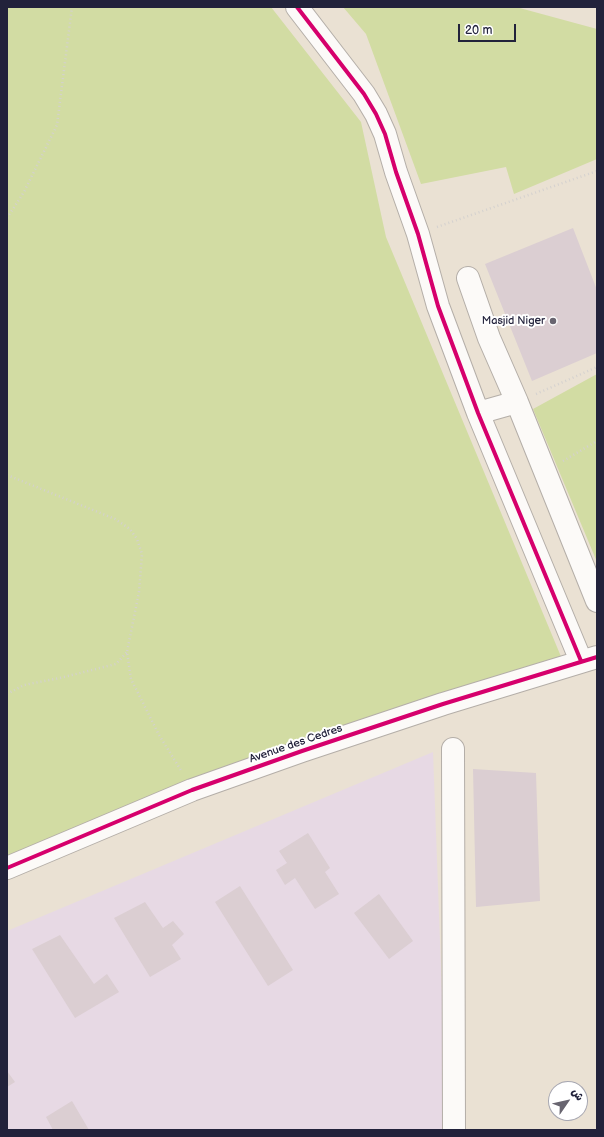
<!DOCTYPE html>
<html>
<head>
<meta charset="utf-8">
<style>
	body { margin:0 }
	#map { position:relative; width:604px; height:1137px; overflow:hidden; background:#eae1d3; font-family:"Balsamiq Sans","Playpen Sans Arabic",sans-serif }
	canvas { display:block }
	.frame { position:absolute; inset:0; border:8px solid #22223b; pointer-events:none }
	.north { position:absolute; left:548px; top:1081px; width:40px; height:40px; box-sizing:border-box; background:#fff; border:1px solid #a7a7b1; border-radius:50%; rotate:56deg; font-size:11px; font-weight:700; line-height:16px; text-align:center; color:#22223b }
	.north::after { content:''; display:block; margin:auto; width:14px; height:18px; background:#686570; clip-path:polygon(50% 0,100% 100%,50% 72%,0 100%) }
	.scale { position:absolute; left:458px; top:24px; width:58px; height:18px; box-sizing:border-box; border:2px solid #22223b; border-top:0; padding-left:5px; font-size:12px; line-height:14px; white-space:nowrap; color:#22223b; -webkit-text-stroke:3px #fff; paint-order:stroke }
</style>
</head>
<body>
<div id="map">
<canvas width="604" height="1137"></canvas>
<div class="frame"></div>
<div class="north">ش</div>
<div class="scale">20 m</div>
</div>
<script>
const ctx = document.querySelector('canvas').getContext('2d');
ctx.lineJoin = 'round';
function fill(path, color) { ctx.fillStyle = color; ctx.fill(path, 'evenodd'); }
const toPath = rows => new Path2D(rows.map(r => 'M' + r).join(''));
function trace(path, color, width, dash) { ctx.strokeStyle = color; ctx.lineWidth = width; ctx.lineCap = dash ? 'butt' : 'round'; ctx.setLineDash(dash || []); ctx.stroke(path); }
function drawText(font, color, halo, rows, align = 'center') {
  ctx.font = font + ' "Balsamiq Sans",sans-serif'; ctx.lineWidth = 4; ctx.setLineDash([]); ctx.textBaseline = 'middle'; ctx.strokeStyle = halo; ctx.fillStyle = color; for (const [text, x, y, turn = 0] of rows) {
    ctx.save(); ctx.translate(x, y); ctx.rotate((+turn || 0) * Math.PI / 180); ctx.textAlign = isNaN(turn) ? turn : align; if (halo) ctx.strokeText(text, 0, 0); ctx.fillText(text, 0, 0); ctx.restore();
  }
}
fill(toPath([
	[433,752,447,1130,7,1130,7,931]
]), '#e7d9e4');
fill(toPath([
	[7,7,271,7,361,122,386,237,562,659,7,865],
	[343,7,516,7,597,29,597,159,514,194,506,167,421,184,366,34],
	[597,374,597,562,533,409]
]), '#d2dca3');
fill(toPath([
	[573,228,597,290,597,353,532,381,485,264],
	[473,769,536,773,540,901,476,907],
	[308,833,330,868,325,872,339,894,315,909,295,878,285,885,276,870,287,863,279,851],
	[240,886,293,970,268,986,215,902],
	[379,894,413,941,389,959,354,913],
	[145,902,163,928,173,921,184,934,172,945,181,959,150,977,114,918],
	[60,935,94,984,107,974,119,992,75,1018,32,949],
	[7,1071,15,1082,7,1087],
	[72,1101,89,1130,53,1130,46,1117]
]), '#dbced2');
const minor = toPath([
	[297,7,364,94,376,114,385,134,396,172,418,234,438,306,478,413,581,661],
	[468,278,489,338,517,402,597,601],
	[478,413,517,402],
	[453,749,454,1130],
	[7,868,192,790,302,751,443,704,597,657]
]);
trace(minor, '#b4aea8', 24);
trace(toPath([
	[7,218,24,192,57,125,72,7],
	[437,227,597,171],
	[536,394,597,367],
	[563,461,597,441],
	[7,475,115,519,130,529,137,539,142,554,139,592,127,652,131,679,159,735,182,772],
	[7,694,24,685,60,678,116,664,127,652]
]), '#d4d1cf', 2.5, [1, 3]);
trace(minor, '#fcfaf8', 22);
trace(toPath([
	[297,7,364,94,376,114,385,134,396,172,418,234,438,306,478,413,581,661],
	[7,868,192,790,302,751,443,704,597,657]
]), '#d6006c', 4);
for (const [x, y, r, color] of [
	[553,321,4,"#686570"]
]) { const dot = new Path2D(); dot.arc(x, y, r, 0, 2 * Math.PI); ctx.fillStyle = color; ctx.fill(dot); trace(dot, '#fff', 1.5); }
drawText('11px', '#22223b', '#fff', [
	["Masjid Niger",545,321]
], 'right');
drawText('11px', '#22223b', '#fff', [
	["Avenue des Cedres",296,744,-19]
]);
</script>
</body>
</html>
